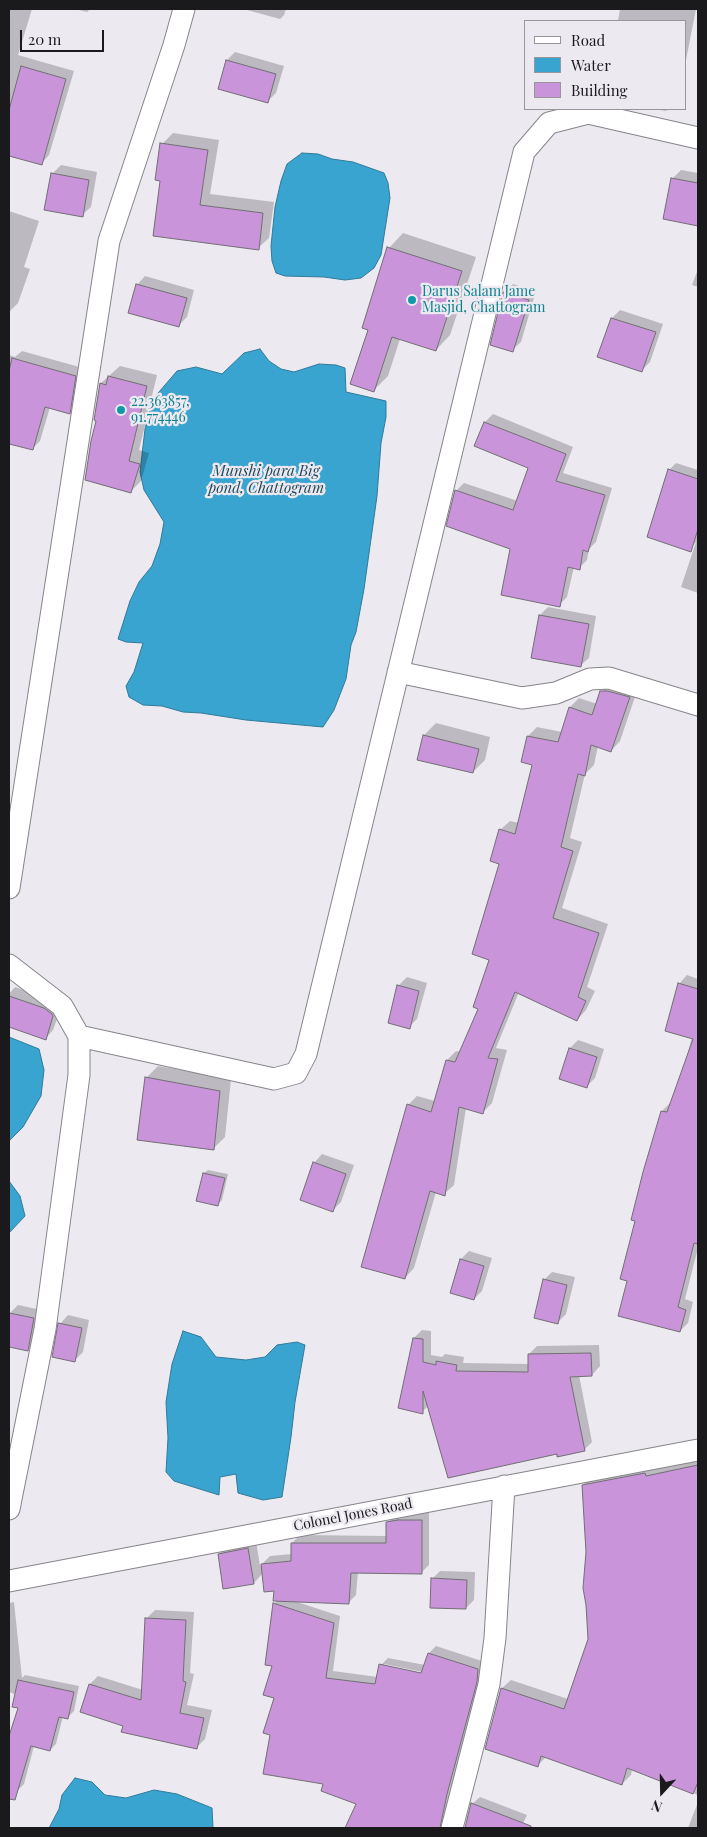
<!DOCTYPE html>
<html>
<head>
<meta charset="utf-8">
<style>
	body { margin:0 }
	#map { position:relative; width:707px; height:1837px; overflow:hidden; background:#ece9f0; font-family:"Playfair Display",serif }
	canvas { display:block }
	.frame { position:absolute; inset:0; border:10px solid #1a191c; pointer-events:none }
	.legend { position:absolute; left:524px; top:20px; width:162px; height:90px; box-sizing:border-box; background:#ece9f0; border:1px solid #98969b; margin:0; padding:6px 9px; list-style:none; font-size:15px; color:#1a191c }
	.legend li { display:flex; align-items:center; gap:10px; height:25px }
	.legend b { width:25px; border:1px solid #98969b }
	.north { position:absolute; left:637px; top:1767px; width:50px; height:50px; -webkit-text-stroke:4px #ece9f0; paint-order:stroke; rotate:201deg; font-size:14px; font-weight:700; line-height:20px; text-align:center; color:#1a191c }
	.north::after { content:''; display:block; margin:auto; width:18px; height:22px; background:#1a191c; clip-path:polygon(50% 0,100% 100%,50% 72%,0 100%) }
	.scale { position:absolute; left:20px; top:30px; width:84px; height:22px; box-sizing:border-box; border:2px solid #1a191c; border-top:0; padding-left:6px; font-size:15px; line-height:18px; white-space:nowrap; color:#1a191c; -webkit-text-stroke:4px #ece9f0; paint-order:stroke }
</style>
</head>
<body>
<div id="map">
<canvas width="707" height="1837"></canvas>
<div class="frame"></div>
<ul class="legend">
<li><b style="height:6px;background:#fff"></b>Road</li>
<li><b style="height:14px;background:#39a4cf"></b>Water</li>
<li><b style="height:14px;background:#c994da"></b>Building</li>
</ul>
<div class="north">N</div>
<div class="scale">20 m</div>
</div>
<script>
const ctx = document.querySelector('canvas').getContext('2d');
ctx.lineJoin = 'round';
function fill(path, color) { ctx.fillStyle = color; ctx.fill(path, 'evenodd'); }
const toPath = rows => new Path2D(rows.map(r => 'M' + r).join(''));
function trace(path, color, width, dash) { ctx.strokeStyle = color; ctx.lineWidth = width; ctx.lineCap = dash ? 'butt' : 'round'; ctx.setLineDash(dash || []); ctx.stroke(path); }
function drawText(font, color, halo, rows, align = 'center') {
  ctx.font = font + ' "Playfair Display",serif'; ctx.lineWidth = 4.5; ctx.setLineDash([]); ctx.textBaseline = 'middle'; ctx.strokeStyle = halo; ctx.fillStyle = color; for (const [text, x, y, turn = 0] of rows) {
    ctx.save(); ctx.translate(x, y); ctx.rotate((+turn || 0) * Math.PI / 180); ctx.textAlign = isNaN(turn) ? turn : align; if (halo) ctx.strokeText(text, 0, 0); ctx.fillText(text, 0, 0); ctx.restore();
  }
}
const water = toPath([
	[302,153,318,154,332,159,353,162,384,173,388,183,390,198,381,255,374,268,361,278,345,280,324,277,285,276,276,273,272,261,271,246,275,207,281,181,287,164,302,153],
	[260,349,269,361,281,369,294,372,319,364,336,365,345,368,346,392,386,401,386,417,381,443,377,496,364,589,356,632,351,645,346,679,334,710,323,727,246,720,201,713,183,712,162,706,143,705,129,697,126,686,134,672,143,643,126,642,118,639,130,601,139,582,152,566,160,544,164,522,144,490,140,472,145,429,153,399,177,371,196,367,222,374,244,353,260,349],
	[9,1037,39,1049,44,1070,41,1096,23,1127,9,1141,9,1037],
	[9,1181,20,1196,25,1216,9,1233,9,1181],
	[183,1331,201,1337,216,1357,246,1360,265,1357,277,1345,297,1342,305,1345,295,1402,291,1437,282,1497,263,1500,238,1493,236,1474,220,1477,219,1495,174,1481,166,1472,168,1438,166,1402,172,1364,183,1331],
	[75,1778,92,1782,105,1795,126,1798,154,1790,177,1794,212,1808,213,1828,49,1828,59,1809,62,1795,75,1778]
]);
fill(water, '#39a4cf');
trace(water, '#307a99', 1);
fill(toPath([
	[9,9,32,9,18,55,74,71,49,155,41,164,9,155],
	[75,9,90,9,87,12],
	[247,9,286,9,284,15,280,19,247,10],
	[620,9,696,9,686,60,686,21,618,21],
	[235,52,284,66,276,93,268,101,227,60],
	[654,109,669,109,666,111],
	[173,133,219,140,210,194,274,202,269,238,258,248,162,180,162,144],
	[61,165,97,172,91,207,82,215,52,174],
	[681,170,698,173,698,225,664,218,672,179],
	[9,211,39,221,24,267,30,269,18,303,10,311],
	[403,233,476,257,450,335,436,350,400,339,388,376,373,391,370,329,389,248],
	[698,269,698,287,692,285],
	[145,276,194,290,187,317,178,326,137,285],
	[513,284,536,291,521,342,512,350,492,344,504,292],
	[620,310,663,324,650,362,642,370,612,318],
	[22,351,83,368,77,404,69,412,50,407,40,441,32,449,9,442,9,355,15,357],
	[120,366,157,375,139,450,149,453,141,481,131,491,95,420,101,383],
	[493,414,573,447,563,473,612,488,596,542,589,549,587,560,579,568,574,567,567,597,559,605,512,548,456,491,464,483,518,501,530,467,475,445,485,422],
	[676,463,698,470,698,593,681,587,696,542,689,550,669,470],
	[548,607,596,616,589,658,580,666,540,615],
	[611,682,638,688,620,741,611,751,598,746,594,765,585,774,570,838,582,842,562,908,608,924,587,987,595,991,586,1010,577,1020,519,992,496,1048,507,1050,492,1103,482,1113,466,1108,454,1185,444,1194,436,1192,414,1268,405,1278,408,1105,417,1096,435,1101,447,1060,456,1051,461,1052,479,1008,491,959,501,863,500,830,510,821,519,823,534,764,528,736,537,727,562,732,570,707,579,698,597,704,601,692],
	[436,723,490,737,485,760,473,772,418,759,424,735],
	[687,975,698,979,698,1248,685,1299,693,1302,688,1323,680,1331,628,1280,662,1111,670,1103,683,1071,692,1037,679,984],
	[407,977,427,983,417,1019,409,1027,398,986],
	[15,987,52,1000,61,1008,53,1030,45,1039,9,1026,9,994],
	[578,1040,604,1049,595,1078,587,1086,570,1048],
	[158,1066,231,1079,225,1137,213,1149,146,1078],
	[322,1154,354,1165,341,1202,333,1210,314,1163],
	[208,1170,228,1174,222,1200,218,1204,204,1173],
	[469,1251,492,1258,482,1291,474,1299,461,1259],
	[552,1272,575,1277,566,1314,558,1322,544,1280],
	[18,1305,41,1310,36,1342,27,1350,9,1346,10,1313],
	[68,1315,89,1320,83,1352,75,1360,60,1324],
	[422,1330,431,1331,431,1355,442,1357,445,1354,464,1357,463,1363,529,1364,529,1354,537,1346,599,1345,600,1366,592,1375,579,1375,592,1442,584,1450,558,1453,428,1406,422,1412,414,1338],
	[698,1459,698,1795,632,1769,631,1775,622,1784,547,1756,537,1766,502,1688,511,1680,568,1699,589,1639,588,1552,583,1485,592,1476],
	[407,1512,429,1513,429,1565,421,1573,358,1572,356,1595,348,1603,297,1602,340,1616,333,1671,378,1677,381,1665,388,1658,425,1665,429,1653,436,1646,485,1662,450,1828,346,1828,358,1803,325,1783,271,1734,275,1697,274,1604,278,1600,275,1589,263,1573,254,1583,219,1554,227,1546,256,1541,260,1566,270,1556,292,1554,292,1543,300,1535,387,1536,388,1522,396,1515],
	[384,1664,427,1673,427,1675,384,1667],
	[440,1571,475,1572,474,1600,466,1608,432,1579],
	[14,1602,22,1678,25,1675,79,1686,74,1711,68,1717,63,1716,56,1744,50,1750,34,1746,24,1784,18,1790,9,1787,9,1739,20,1707,17,1691,14,1694,9,1692,9,1603],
	[155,1610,194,1612,190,1673,194,1674,187,1705,212,1710,205,1739,197,1747,124,1725,90,1684,98,1676,143,1690,147,1618],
	[480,1797,527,1815,521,1828,466,1828,472,1804],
	[698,1802,698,1828,688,1828]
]), '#0003');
const building = toPath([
	[226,60,276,74,268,103,218,89,226,60],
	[21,66,66,79,42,165,9,156,9,110,21,66],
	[160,143,208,150,200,205,263,213,259,250,153,236,160,181,155,180,160,143],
	[51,173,89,180,83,217,44,210,51,173],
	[671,178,698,183,698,226,663,219,671,178],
	[387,247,462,271,436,351,392,337,374,392,350,384,368,330,362,328,387,247],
	[136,284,187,298,179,327,128,313,136,284],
	[503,292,529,300,513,352,490,345,503,292],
	[611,318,656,332,642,372,597,357,611,318],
	[12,358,76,376,70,414,45,407,33,450,9,444,9,371,12,358],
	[108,376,147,386,129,461,140,464,131,493,85,480,91,441,96,421,94,420,100,383,106,385,108,376],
	[484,422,566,454,556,481,605,495,588,552,583,550,580,570,568,567,560,607,501,595,510,549,446,526,455,490,513,510,528,468,474,446,484,422],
	[668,469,698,479,698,529,691,552,647,537,668,469],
	[539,615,589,624,581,667,531,658,539,615],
	[600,691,607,691,630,697,611,752,591,745,585,776,578,774,561,847,573,851,553,918,599,933,578,997,586,1001,577,1021,515,992,488,1058,498,1059,483,1114,459,1107,445,1196,430,1191,405,1279,361,1267,407,1104,431,1112,446,1060,455,1062,478,1009,473,1007,489,960,472,954,499,864,490,861,499,829,515,834,532,765,521,762,527,736,558,742,569,707,592,715,600,691],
	[423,735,479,749,473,773,417,760,423,735],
	[678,983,698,989,698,1244,694,1243,678,1307,686,1310,680,1332,618,1316,627,1281,620,1279,635,1221,631,1220,643,1172,661,1111,667,1112,693,1039,665,1031,678,983],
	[397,985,419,991,410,1029,388,1023,397,985],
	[9,996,44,1008,52,1014,53,1016,46,1040,9,1027,9,996],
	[569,1048,597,1057,587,1088,559,1079,569,1048],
	[145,1077,220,1091,214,1150,137,1140,145,1077],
	[313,1162,346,1174,333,1212,300,1200,313,1162],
	[203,1173,225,1178,218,1206,196,1201,203,1173],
	[460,1259,484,1266,474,1300,450,1293,460,1259],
	[543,1279,567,1285,558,1324,534,1318,543,1279],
	[9,1313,34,1318,28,1351,9,1347,9,1313],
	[58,1323,82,1328,75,1362,52,1357,58,1323],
	[413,1338,423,1339,423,1362,436,1365,436,1361,457,1365,456,1371,528,1372,528,1354,591,1353,592,1376,570,1377,585,1451,557,1457,557,1454,448,1478,423,1391,423,1414,398,1408,413,1338],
	[698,1465,698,1782,693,1794,627,1768,622,1785,541,1756,538,1767,485,1749,501,1688,564,1709,588,1639,586,1605,583,1588,586,1552,582,1485,645,1473,646,1476,698,1465],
	[398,1520,422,1520,422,1574,351,1573,349,1604,273,1601,274,1591,264,1592,261,1564,291,1561,291,1543,386,1543,386,1522,398,1520],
	[248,1548,254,1584,223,1589,218,1554,248,1548],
	[431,1578,467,1580,466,1609,430,1608,431,1578],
	[273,1603,334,1623,326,1678,375,1684,379,1664,421,1673,428,1653,478,1669,477,1682,447,1794,440,1828,345,1828,356,1804,321,1791,323,1784,263,1774,270,1735,263,1733,274,1698,263,1695,272,1666,265,1665,273,1603],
	[145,1618,186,1620,183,1681,186,1682,180,1713,204,1718,197,1749,121,1732,123,1726,80,1712,89,1684,141,1700,145,1618],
	[18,1680,74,1692,68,1719,59,1717,50,1751,31,1746,15,1800,9,1799,9,1736,18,1708,12,1707,18,1680],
	[471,1803,531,1826,531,1828,465,1828,471,1803]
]);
fill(building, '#c994da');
trace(building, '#716e73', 1);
const minor = toPath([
	[398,672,522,698,556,693,590,679,609,678,698,705],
	[9,888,109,241,174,45,184,9],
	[9,965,62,1006,79,1036,79,1075,45,1329,9,1509],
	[79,1036,274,1079,296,1073,306,1054,524,152,549,123,588,113,698,138],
	[9,1581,698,1450],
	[452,1828,489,1684,495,1638,504,1486]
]);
trace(minor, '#87858b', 23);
trace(minor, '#fff', 21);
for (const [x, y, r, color] of [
	[412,300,5,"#0f9aa8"],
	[121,410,5,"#0f9aa8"]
]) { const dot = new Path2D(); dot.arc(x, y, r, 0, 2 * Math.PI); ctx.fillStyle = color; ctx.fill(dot); trace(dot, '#ece9f0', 2); }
drawText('14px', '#0d838f', '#ece9f0', [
	["Darus Salam Jame",422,292],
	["Masjid, Chattogram",422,308],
	["22.363857,",131,402],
	["91.774446",131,418]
], 'left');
drawText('14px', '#1a191c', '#ece9f0', [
	["Colonel Jones Road",353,1515,-11]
]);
drawText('italic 15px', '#1e4a5d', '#ece9f0', [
	["Munshi para Big",266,471],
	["pond, Chattogram",266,488]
]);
</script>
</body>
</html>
